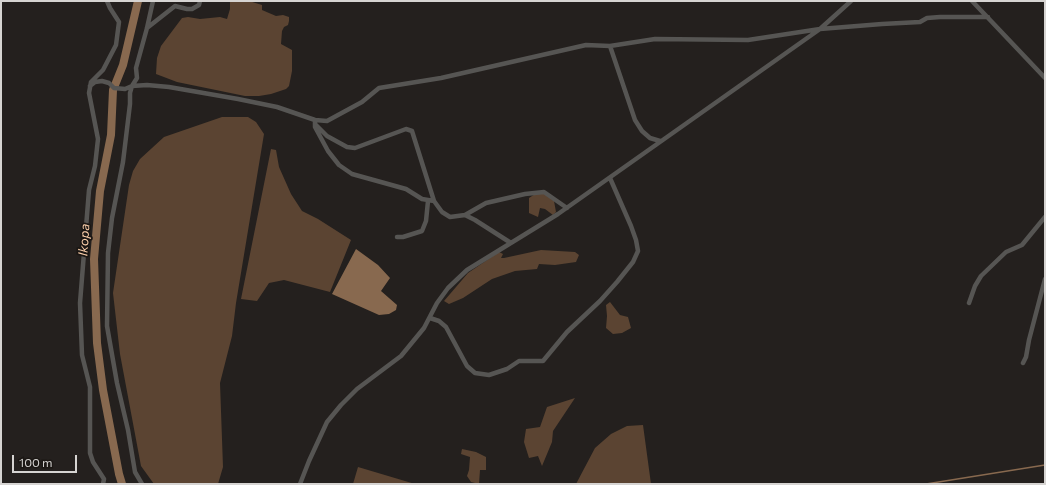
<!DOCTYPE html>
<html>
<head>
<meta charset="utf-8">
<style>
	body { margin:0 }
	#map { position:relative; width:1046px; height:485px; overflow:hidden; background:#24201e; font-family:Commissioner,sans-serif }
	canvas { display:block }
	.frame { position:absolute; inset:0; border:2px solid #d6d4d2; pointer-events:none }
	.scale { position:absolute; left:12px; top:455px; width:65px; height:18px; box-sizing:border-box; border:2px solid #d6d4d2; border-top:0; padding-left:5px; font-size:12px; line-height:14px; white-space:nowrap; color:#d6d4d2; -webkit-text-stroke:3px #1b1714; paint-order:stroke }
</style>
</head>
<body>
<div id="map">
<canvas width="1046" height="485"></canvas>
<div class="frame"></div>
<div class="scale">100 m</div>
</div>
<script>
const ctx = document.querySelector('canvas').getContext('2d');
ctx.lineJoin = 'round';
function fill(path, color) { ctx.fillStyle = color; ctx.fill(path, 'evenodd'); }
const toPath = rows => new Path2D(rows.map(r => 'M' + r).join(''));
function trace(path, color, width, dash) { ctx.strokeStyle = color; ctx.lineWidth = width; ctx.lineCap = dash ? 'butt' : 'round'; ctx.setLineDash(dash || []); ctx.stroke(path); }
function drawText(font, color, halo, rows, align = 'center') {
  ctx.font = font + ' Commissioner,sans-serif'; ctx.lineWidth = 3.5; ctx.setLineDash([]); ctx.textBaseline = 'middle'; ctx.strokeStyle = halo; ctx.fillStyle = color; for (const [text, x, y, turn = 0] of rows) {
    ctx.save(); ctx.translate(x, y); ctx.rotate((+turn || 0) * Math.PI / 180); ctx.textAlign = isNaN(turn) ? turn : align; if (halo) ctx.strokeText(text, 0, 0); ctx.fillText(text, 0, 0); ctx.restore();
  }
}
fill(toPath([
	[230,1,249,1,262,5,262,10,276,16,283,15,289,17,289,21,288,25,284,27,282,31,281,44,292,50,292,71,289,86,286,89,271,94,259,96,245,96,177,82,156,74,157,58,161,46,182,18,188,17,200,19,220,17,227,19,230,9],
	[222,117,248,117,256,122,264,134,236,303,232,336,220,383,223,467,218,484,154,484,141,466,120,354,113,293,129,185,133,171,140,159,164,137],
	[271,149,276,150,279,167,291,194,302,211,318,219,351,240,330,292,284,280,269,283,257,301,241,299],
	[535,194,545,194,554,201,556,212,553,215,545,209,540,208,538,217,529,213,529,198],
	[541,250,575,252,579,255,576,262,555,265,539,264,537,269,515,271,492,279,463,298,449,304,444,301,468,273,499,252,503,254,501,258,504,258],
	[610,302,620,315,628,317,631,328,622,333,613,334,606,328,607,316,606,305],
	[575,398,553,431,552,442,542,466,538,456,529,458,524,442,526,429,540,427,547,407],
	[643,425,651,484,576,484,595,448,611,434,627,426],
	[462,449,476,452,486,457,486,470,480,470,479,484,471,482,467,476,469,470,470,457,461,454],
	[358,467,415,484,353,484]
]), '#5b4432');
fill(toPath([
	[356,249,378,265,390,278,381,291,397,305,396,310,389,314,379,315,332,294]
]), '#88694f');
trace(toPath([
	[926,484,1045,465]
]), '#88694f', 1.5);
trace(toPath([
	[122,484,119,474,103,390,97,343,94,259,100,191,111,135,113,90,123,65,138,1]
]), '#88694f', 8);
trace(toPath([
	[972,1,1045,78],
	[147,28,175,6,187,9,192,9,199,5,200,1],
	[610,46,635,120,642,131,650,138,660,141],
	[90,86,95,82,102,81,109,83,114,88,125,89,132,86,147,85,169,87,238,99,277,107,315,120,327,121,362,102,379,88,441,78,586,45,610,46,655,39,748,40,820,29,851,1],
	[315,120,315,127,328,151,339,165,352,174,406,189,422,199,434,201,442,212,450,217,465,215,475,220,511,243],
	[315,124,327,136,347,147,355,148,406,129,412,131,434,201],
	[465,215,486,203,525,194,544,192,567,208],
	[397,237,403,237,422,231,426,221,428,201],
	[969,303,975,286,981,276,1006,252,1022,245,1045,217],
	[430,318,439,321,446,327,467,366,475,373,489,375,507,369,519,361,543,361,567,332,600,301,617,282,633,262,638,251,636,240,631,226,610,178],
	[1023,363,1026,357,1029,340,1045,279],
	[103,484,104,479,93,462,90,453,90,387,82,355,80,303,89,190,95,166,98,139,89,93,91,82,103,70,116,45,119,22,110,8,107,1],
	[142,484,135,472,128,430,117,383,107,326,108,253,112,218,123,162,130,104,130,93,132,86,137,78,136,68,147,28,153,1],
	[300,484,309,461,327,422,341,405,357,389,401,356,424,328,437,303,448,288,467,270,558,214,820,29,882,24,920,22,927,18,940,17,988,17]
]), '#565553', 4.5);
drawText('italic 13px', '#faceaa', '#1b1714', [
	["Ikopa",84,240,-86]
]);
</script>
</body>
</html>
